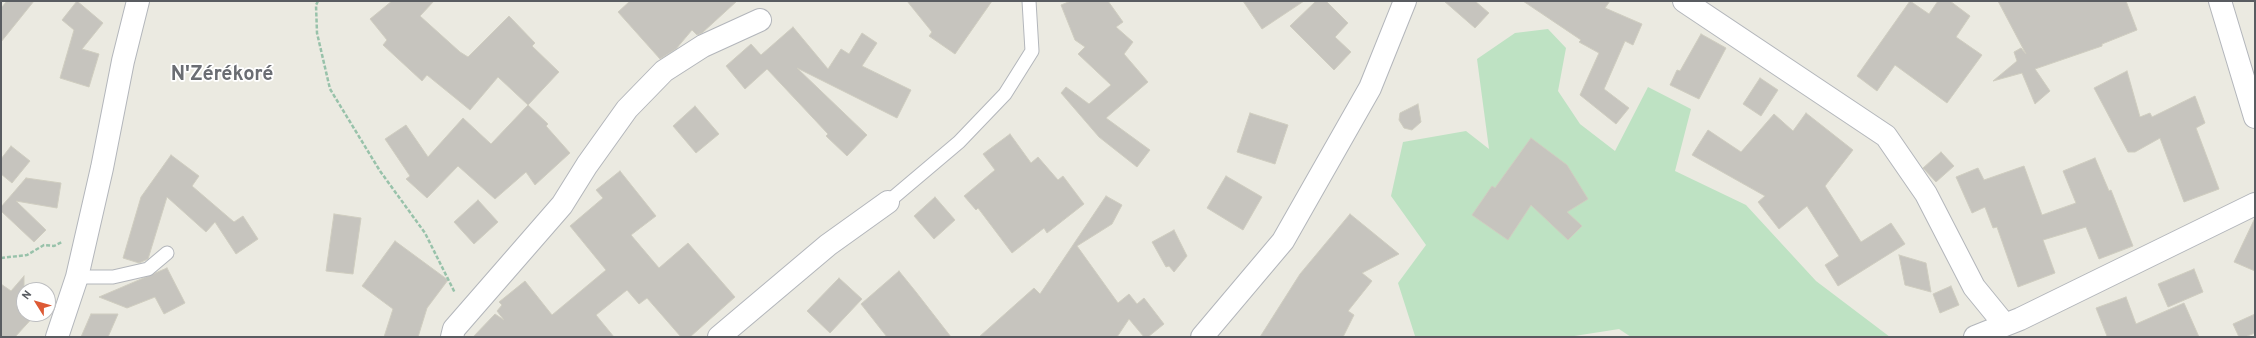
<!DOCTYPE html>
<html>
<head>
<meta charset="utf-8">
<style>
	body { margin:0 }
	#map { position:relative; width:2256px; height:338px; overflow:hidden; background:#ebeae1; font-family:Overpass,sans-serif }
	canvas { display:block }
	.frame { position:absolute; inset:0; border:2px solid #595c61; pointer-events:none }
	.north { position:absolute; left:16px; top:282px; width:40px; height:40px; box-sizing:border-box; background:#fff; border:1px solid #bdbec0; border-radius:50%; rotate:307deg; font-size:11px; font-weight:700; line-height:16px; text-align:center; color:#595c61 }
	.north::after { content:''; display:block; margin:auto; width:14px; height:18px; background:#dd5a35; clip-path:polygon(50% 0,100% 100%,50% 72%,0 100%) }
</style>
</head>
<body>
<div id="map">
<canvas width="2256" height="338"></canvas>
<div class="frame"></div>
<div class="north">N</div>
</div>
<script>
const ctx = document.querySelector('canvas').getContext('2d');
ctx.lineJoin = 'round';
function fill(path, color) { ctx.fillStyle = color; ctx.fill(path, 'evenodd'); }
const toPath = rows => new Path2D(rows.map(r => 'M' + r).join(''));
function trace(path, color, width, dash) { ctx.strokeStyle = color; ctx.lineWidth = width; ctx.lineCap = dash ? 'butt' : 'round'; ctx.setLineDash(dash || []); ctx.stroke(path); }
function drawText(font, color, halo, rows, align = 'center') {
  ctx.font = font + ' Overpass,sans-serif'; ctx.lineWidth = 3.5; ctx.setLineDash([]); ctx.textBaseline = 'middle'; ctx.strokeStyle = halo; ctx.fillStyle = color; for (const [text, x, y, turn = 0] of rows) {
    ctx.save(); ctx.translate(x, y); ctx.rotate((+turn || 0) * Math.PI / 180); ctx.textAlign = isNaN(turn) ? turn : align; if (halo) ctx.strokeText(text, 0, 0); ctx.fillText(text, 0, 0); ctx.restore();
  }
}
fill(toPath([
	[1548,29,1566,48,1558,91,1580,124,1615,151,1648,87,1691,109,1675,171,1746,205,1816,281,1890,337,1631,337,1619,329,1568,337,1415,336,1398,283,1426,245,1391,196,1403,142,1466,131,1489,149,1477,59,1515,33]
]), '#bee2c3');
const building = toPath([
	[7,1,34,1,1,42,1,8,7,1],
	[77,1,103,23,82,49,99,54,89,87,60,78,74,30,62,20,77,1],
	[392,1,434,1,420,16,460,52,468,57,509,16,535,43,532,46,559,72,528,105,498,77,470,110,427,75,422,81,383,45,387,40,370,19,392,1],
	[630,1,737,1,702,33,697,35,692,30,676,49,660,59,618,12,630,1],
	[907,1,992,1,955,54,929,36,932,32,907,1],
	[1071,1,1108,1,1123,22,1116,27,1133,42,1124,54,1148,82,1106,118,1150,150,1137,167,1099,137,1061,93,1066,87,1089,104,1111,85,1078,54,1085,47,1075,40,1061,5,1071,1],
	[1243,1,1304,1,1262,29,1243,1],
	[1316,1,1326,1,1348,23,1335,37,1351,52,1334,70,1290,26,1316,1],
	[1444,1,1475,1,1489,13,1475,28,1444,1],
	[1523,1,1610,1,1605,8,1642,24,1633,45,1625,41,1604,89,1629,108,1616,124,1580,95,1599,53,1579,42,1581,40,1523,1],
	[1910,1,1929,14,1938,1,1950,1,1970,16,1956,37,1982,55,1947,103,1895,65,1877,91,1857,76,1910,1],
	[1998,1,2126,1,2137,30,2102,44,2102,46,2035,69,2050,91,2035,104,2022,73,1993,81,2017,61,2014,52,2021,48,2026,54,1998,1],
	[793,27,828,69,841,49,849,54,862,33,877,43,862,66,911,90,897,118,797,68,867,135,847,156,826,136,828,134,767,69,745,89,726,66,751,44,761,55,793,27],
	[1701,34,1726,48,1699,99,1670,85,1677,70,1680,71,1701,34],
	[2127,71,2140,117,2150,113,2152,117,2195,96,2205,123,2196,128,2219,189,2184,202,2160,138,2135,152,2128,152,2094,88,2127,71],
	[1760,78,1778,90,1761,116,1743,104,1760,78],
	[1418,104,1421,122,1412,130,1404,128,1399,120,1400,113,1418,104],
	[528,105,548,124,546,126,570,153,535,185,526,172,495,199,458,166,427,198,406,179,410,176,385,139,406,125,428,157,463,118,491,144,528,105],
	[695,106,719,134,696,153,673,126,695,106],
	[1250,113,1288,125,1275,164,1237,152,1250,113],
	[1806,113,1853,150,1825,186,1861,242,1891,223,1905,244,1838,286,1825,265,1839,256,1807,206,1779,229,1758,202,1765,196,1692,155,1708,130,1741,152,1774,114,1793,131,1806,113],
	[1010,134,1031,163,1038,157,1058,180,1063,176,1084,204,1047,233,1044,228,1012,253,978,208,976,210,964,196,995,170,983,154,1010,134],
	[1531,138,1567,165,1588,199,1567,212,1582,226,1568,240,1531,205,1508,240,1472,215,1492,186,1495,188,1531,138],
	[11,146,30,161,12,183,1,174,1,159,11,146],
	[1941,152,1954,166,1936,182,1923,168,1941,152],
	[171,155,199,176,192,186,234,222,243,216,258,239,236,254,215,222,206,232,167,197,148,259,139,263,123,258,141,197,171,155],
	[2095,158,2109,191,2111,190,2133,246,2099,259,2086,227,2043,240,2055,273,2018,287,1997,227,1993,228,1985,207,1972,213,1956,177,1978,168,1984,180,2024,166,2042,215,2076,203,2063,171,2095,158],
	[620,171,656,216,631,235,659,268,688,243,735,297,690,337,681,337,647,298,639,304,627,290,596,315,614,337,473,337,495,314,504,320,497,311,502,305,499,302,525,281,552,315,606,270,570,226,603,198,596,190,620,171],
	[1226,176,1262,197,1243,230,1207,208,1226,176],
	[26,178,61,183,57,208,16,201,46,230,34,242,1,211,1,207,26,178],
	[1106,196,1122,205,1112,224,1077,246,1118,303,1129,294,1137,304,1144,298,1164,324,1148,337,1144,337,1129,319,1117,337,979,337,1034,288,1040,294,1106,196],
	[935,197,955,220,934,239,914,216,935,197],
	[478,200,498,222,474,244,454,222,478,200],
	[334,214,361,218,353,274,326,271,334,214],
	[1350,214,1399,254,1362,273,1372,281,1348,311,1354,315,1343,337,1260,337,1300,274,1350,214],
	[2255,218,2255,271,2234,262,2255,218],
	[1174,230,1187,256,1174,272,1169,266,1166,267,1152,242,1174,230],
	[395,241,448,280,427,308,418,337,384,337,393,309,362,286,395,241],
	[1899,255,1926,263,1931,292,1905,285,1899,255],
	[167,268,185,303,164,314,155,297,127,308,99,297,167,268],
	[2194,269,2203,292,2168,307,2158,284,2194,269],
	[899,271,916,292,951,337,887,337,861,304,899,271],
	[24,276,24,314,36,314,15,337,1,337,1,284,11,291,24,276],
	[839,278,862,299,830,333,807,311,839,278],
	[1951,286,1959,305,1940,313,1933,294,1951,286],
	[2126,297,2136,324,2184,303,2199,337,2105,337,2107,336,2096,308,2126,297],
	[91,314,118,314,108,337,81,337,91,314],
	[2255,314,2255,333,2245,337,2239,337,2233,324,2255,314]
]);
fill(building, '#c6c4be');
trace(building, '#cfcdc0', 1);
const service = toPath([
	[888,202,959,142,1005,94,1032,51,1029,1],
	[77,277,113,277,148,269,167,253]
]);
const minor = toPath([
	[1684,1,1886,136,1926,194,1974,287,2005,325],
	[2220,1,2255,117],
	[57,337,77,277,102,168,123,61,138,1],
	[452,337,454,329,562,205,587,165,627,109,664,71,703,46,760,20],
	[719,337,828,245,888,202],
	[1975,337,2020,319,2255,204]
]);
const tertiary = toPath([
	[1202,337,1283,241,1370,88,1405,1]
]);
trace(service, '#b3b6bb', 15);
trace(minor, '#b3b6bb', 24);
trace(tertiary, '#b3b6bb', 24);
trace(toPath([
	[318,1,316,5,317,33,330,89,380,171,425,233,455,293],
	[1,258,27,255,44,245,54,246,62,242]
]), '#98c2aa', 2.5, [4, 2]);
trace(service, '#fff', 13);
trace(minor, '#fff', 22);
trace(tertiary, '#fff', 22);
drawText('bold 20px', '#6a6d73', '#fff', [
	["N'Zérékoré",222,76]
]);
</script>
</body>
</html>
